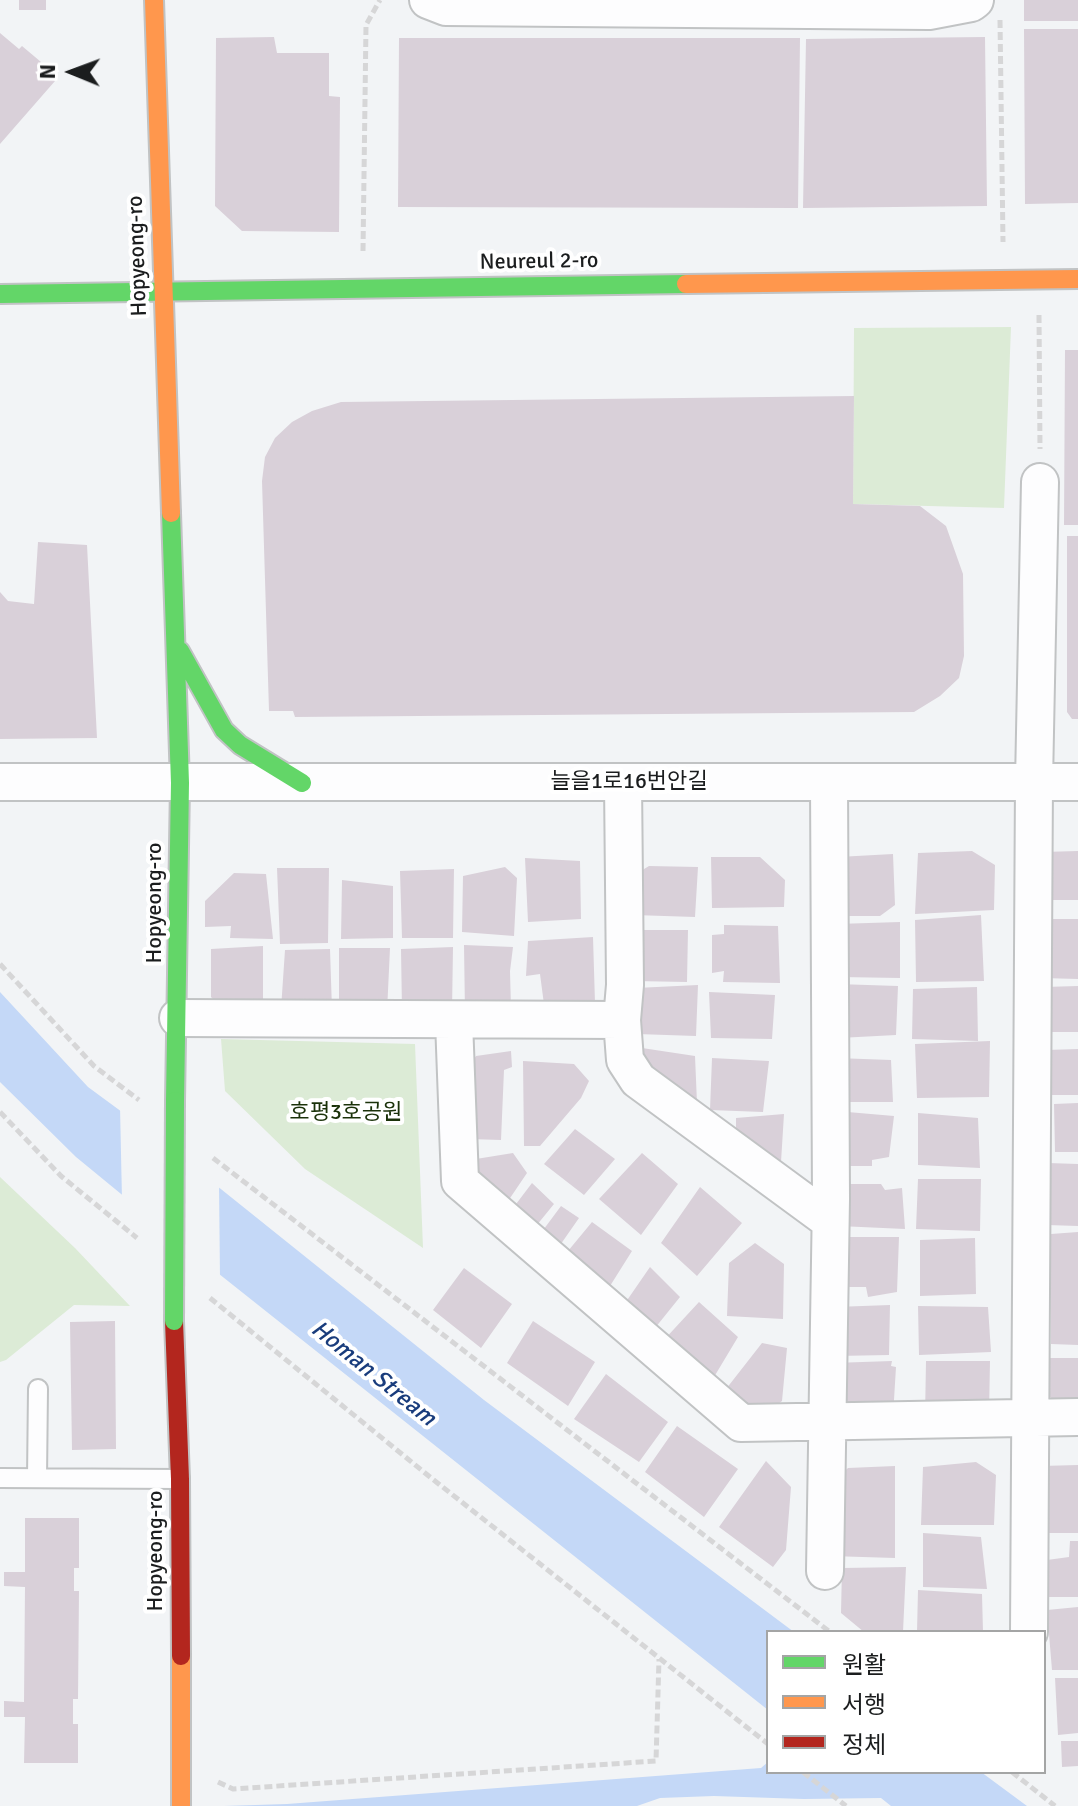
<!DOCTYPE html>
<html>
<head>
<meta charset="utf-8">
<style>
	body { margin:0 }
	#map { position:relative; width:1078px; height:1806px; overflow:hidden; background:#f2f4f6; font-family:Signika,"Noto Sans KR",sans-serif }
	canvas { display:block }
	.legend { position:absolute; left:766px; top:1630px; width:280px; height:144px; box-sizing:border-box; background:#fff; border:2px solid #a4a5a5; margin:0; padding:10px 14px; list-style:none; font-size:24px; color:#1b1d1e }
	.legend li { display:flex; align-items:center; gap:16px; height:40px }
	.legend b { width:40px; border:2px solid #a4a5a5 }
	.north { position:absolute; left:32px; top:32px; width:80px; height:80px; -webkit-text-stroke:6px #fff; paint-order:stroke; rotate:271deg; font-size:22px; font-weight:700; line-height:32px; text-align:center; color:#1b1d1e }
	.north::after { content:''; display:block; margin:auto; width:28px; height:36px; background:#1b1d1e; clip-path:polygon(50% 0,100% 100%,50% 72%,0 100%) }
</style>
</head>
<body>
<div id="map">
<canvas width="1078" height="1806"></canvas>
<ul class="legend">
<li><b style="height:10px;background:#63d668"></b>원활</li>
<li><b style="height:10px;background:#ff974d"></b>서행</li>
<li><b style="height:10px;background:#b3261e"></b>정체</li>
</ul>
<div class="north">N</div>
</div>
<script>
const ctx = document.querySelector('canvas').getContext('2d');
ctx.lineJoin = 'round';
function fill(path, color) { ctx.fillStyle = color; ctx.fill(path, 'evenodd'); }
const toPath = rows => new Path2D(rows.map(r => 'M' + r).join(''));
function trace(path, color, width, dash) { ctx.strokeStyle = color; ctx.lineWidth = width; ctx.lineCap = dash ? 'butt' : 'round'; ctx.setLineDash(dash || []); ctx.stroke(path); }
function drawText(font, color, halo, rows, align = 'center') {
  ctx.font = font + ' Signika,"Noto Sans KR",sans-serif'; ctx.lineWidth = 8; ctx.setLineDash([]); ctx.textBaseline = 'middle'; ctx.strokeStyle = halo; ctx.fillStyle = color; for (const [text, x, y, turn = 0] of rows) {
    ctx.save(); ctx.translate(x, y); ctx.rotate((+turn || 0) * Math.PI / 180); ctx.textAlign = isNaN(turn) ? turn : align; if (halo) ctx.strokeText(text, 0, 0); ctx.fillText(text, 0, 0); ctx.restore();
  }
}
fill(toPath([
	[1011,327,1004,508,853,504,854,328],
	[221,1039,415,1044,423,1248,305,1169,225,1091],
	[0,1177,75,1248,130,1306,74,1305,6,1360,0,1362]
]), '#dcebd6');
fill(toPath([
	[0,992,88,1087,156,1137,484,1400,794,1632,768,1632,768,1710,204,1262,76,1157,0,1082],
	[768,1762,768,1772,981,1772,1027,1806,891,1806,881,1798,804,1799,714,1796,660,1798,637,1806,224,1806,287,1804,761,1768]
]), '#c4d8f7');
fill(toPath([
	[120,1106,219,1183,220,1280,122,1200]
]), '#f2f4f6');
fill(toPath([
	[19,0,46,0,46,10,19,10],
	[1024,0,1078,0,1078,21,1024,21],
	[1024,29,1078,29,1078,203,1025,204],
	[0,33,19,49,22,46,41,62,37,66,55,81,0,144],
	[274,37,277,53,329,53,329,96,340,97,339,232,242,231,215,206,216,38],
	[985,37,987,206,803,208,806,39],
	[399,38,800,38,798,208,398,207],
	[1065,350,1078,350,1078,525,1064,525],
	[854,396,853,504,920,506,946,526,963,574,964,656,959,678,940,696,914,712,295,717,293,711,269,711,262,481,265,457,275,438,292,422,312,411,341,402],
	[1067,536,1078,536,1078,719,1072,719,1067,712],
	[38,542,87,545,97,738,0,739,0,592,8,601,34,604],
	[972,851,995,865,994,910,915,914,918,853],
	[1078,851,1078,900,1045,900,1043,852],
	[893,854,895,905,880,916,842,916,838,857],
	[711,857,760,857,785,880,784,907,712,908],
	[525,858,580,861,581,919,528,922],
	[649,866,698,867,695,917,634,915,631,877],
	[505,867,517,878,514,936,462,932,463,876],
	[277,868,329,868,328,943,280,944],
	[454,869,453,938,402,938,400,871],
	[234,873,266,874,273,939,230,938,231,926,205,927,205,901],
	[342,880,393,886,393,938,341,939],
	[981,915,984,981,916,982,915,920],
	[1038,919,1078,919,1078,979,1042,978],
	[900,922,900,978,840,977,837,924],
	[724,925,778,926,780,983,723,982,724,971,712,973,712,935,724,934],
	[631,930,688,930,687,982,634,981],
	[593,937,595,1003,545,1012,540,974,526,976,528,941],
	[464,945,513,947,510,971,511,1009,465,1013],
	[263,946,263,1016,228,1015,211,997,211,949],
	[453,947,452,1011,402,1011,401,949],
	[339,948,390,948,387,1012,339,1010],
	[330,949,332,1010,281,1009,285,950],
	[837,984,898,986,896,1035,839,1038],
	[698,985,696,1036,637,1034,636,988],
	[1078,986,1078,1032,1045,1032,1044,987],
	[977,987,978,1041,912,1039,913,989],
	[709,992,775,995,772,1039,711,1038],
	[990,1041,989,1097,917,1098,915,1044],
	[642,1048,695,1056,697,1103,644,1074],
	[1078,1049,1078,1095,1048,1095,1046,1050],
	[511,1051,512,1067,504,1070,501,1140,469,1139,460,1079,476,1056],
	[712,1058,769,1061,763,1112,710,1110],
	[836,1058,891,1060,893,1102,837,1102],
	[523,1061,574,1064,589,1081,581,1098,540,1146,524,1146],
	[1078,1103,1078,1152,1055,1152,1054,1104],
	[836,1111,894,1116,889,1157,872,1160,872,1166,838,1166],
	[918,1113,978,1118,980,1168,918,1165],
	[784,1114,781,1162,755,1159,736,1145,736,1118],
	[575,1129,615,1159,584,1195,544,1164],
	[513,1153,527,1173,504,1207,472,1181,476,1159],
	[642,1153,678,1184,641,1235,599,1199],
	[1048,1163,1078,1164,1078,1226,1047,1225],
	[918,1179,981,1179,980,1231,916,1229],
	[532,1183,554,1204,532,1231,510,1212],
	[838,1184,881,1184,885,1190,902,1188,905,1229,839,1226],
	[700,1187,742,1223,697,1276,661,1243],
	[561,1206,579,1218,556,1251,538,1237],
	[592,1222,632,1251,610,1286,568,1251],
	[1078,1232,1078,1345,1051,1344,1051,1234],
	[834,1237,899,1237,897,1292,868,1297,866,1287,835,1287],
	[975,1238,976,1294,920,1296,920,1240],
	[755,1243,784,1264,783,1319,727,1316,729,1263],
	[650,1267,680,1297,651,1333,621,1309],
	[464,1268,512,1304,481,1348,433,1310],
	[699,1302,738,1337,711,1382,662,1342],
	[890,1305,889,1355,836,1356,835,1307],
	[918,1306,988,1307,991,1352,919,1355],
	[115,1321,116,1449,72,1450,70,1322],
	[533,1321,595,1362,568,1406,507,1363],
	[762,1343,787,1348,782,1401,759,1418,719,1398],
	[1044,1358,1078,1358,1078,1411,1063,1412,1046,1392],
	[892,1361,891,1366,896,1367,893,1416,850,1418,833,1363],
	[926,1361,990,1361,989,1414,925,1417],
	[606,1374,668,1422,639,1462,574,1419],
	[677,1426,738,1469,704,1517,645,1472],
	[766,1461,791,1487,786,1550,773,1567,719,1527],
	[976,1462,996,1475,994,1525,921,1525,923,1467],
	[1078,1465,1078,1533,1042,1533,1041,1466],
	[895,1466,895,1558,830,1556,830,1485,848,1468],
	[25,1518,79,1518,79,1568,74,1568,74,1591,79,1591,78,1699,73,1699,73,1724,78,1724,78,1763,24,1763,25,1717,4,1717,4,1701,24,1702,25,1587,4,1586,4,1572,25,1572],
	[923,1533,981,1537,987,1589,923,1587],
	[1070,1541,1078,1541,1078,1597,1047,1597,1047,1560,1069,1557],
	[906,1567,903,1632,864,1632,841,1613,842,1568],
	[918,1590,982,1594,983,1632,917,1632],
	[1078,1607,1078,1670,1052,1670,1047,1610],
	[1055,1678,1078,1678,1078,1733,1058,1735],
	[1061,1741,1078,1741,1078,1766,1062,1767]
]), '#d9d0d9');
const lane = toPath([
	[0,1478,180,1479],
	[37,1478,38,1389]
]);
const street = toPath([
	[428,0,446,7,929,11,971,3,975,0],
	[0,782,1078,782],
	[623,782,625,985,622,1020,625,1060,638,1080,830,1221],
	[178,1018,622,1020],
	[454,1021,460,1181,741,1423,1078,1417],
	[825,1571,831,1199,829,782],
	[1029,1632,1034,782,1040,482]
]);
const fast = toPath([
	[0,294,686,284],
	[171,513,180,783,175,1101],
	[180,651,224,730,240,745,302,783]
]);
const slow = toPath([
	[154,0,171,513],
	[686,284,1078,279],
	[181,1656,181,1806]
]);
const jam = toPath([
	[174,1321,180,1479,181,1656]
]);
trace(lane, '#c1c3c4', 22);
trace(street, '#c1c3c4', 40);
trace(fast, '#c1c3c4', 22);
trace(slow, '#c1c3c4', 22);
trace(jam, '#c1c3c4', 22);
trace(toPath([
	[1000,20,1003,242],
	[363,251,366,25,380,0],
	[1039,315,1040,449],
	[0,964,94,1066,139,1100],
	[0,1112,61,1176,137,1238],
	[213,1158,830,1632],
	[210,1298,430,1477,768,1744],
	[803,1772,846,1806],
	[1012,1772,1055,1806],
	[218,1782,233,1789,656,1761,659,1659]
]), '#d6d6d7', 5, [8, 4]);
trace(lane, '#fdfdfe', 18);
trace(street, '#fdfdfe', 36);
trace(fast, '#63d668', 18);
trace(slow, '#ff974d', 18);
trace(jam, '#b3261e', 18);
const fastBridge = toPath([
	[174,1321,175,1101]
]);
trace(fastBridge, '#c1c3c4', 22, []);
trace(fastBridge, '#63d668', 18);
drawText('22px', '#1b1d1e', '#fff', [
	["Hopyeong-ro",138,256,-92],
	["Neureul 2-ro",539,262,-1],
	["늘을1로16번안길",629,782],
	["Hopyeong-ro",155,903,-90],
	["Hopyeong-ro",156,1551,-90]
]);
drawText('22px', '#1b320a', '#fff', [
	["호평3호공원",346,1113]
]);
drawText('italic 24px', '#193c7c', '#fff', [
	["Homan Stream",373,1374,39]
]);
</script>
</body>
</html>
